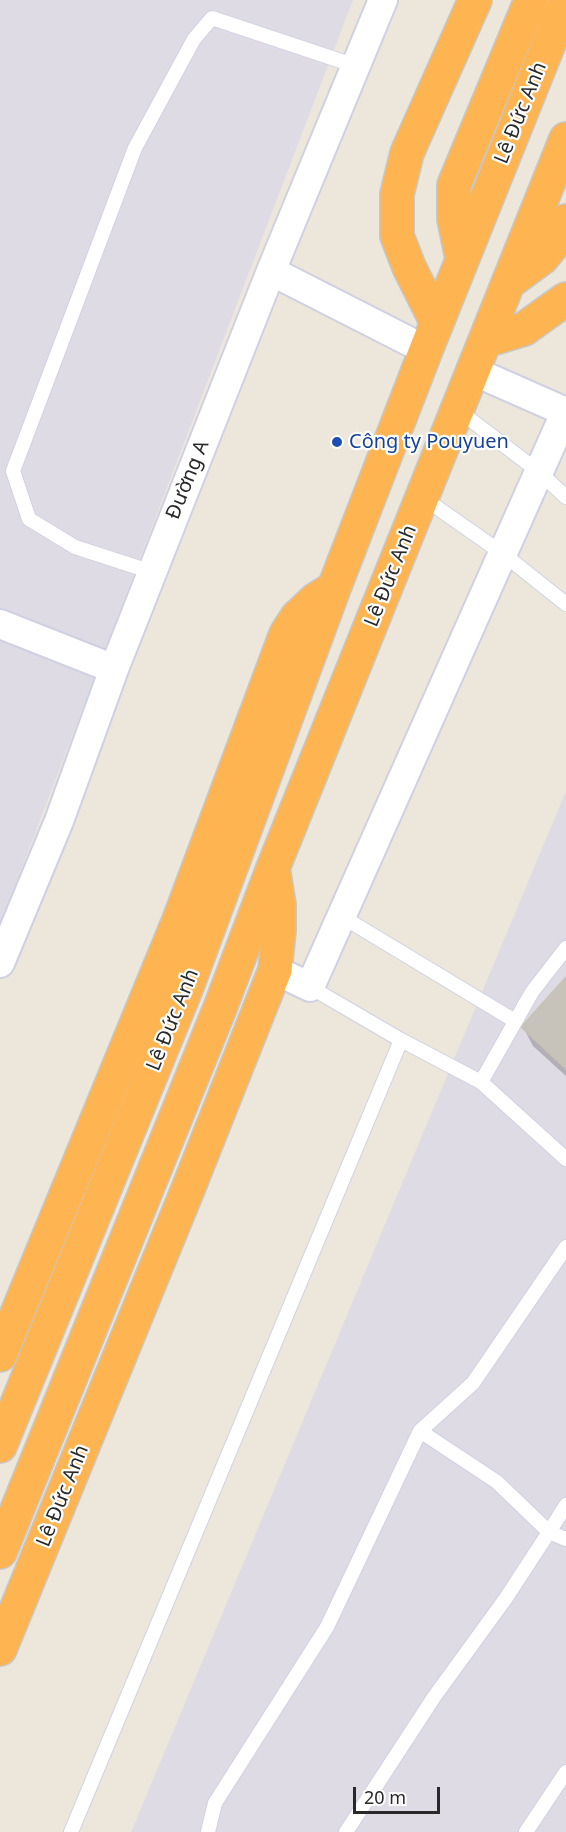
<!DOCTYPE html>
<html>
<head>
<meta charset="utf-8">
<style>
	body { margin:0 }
	#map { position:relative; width:566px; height:1832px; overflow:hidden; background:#ece7da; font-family:"Noto Sans",sans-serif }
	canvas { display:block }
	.scale { position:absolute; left:353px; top:1787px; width:87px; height:27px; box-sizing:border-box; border:3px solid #292929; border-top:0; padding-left:8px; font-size:18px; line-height:21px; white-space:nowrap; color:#292929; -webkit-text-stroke:4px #fff; paint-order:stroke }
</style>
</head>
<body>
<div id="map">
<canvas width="566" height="1832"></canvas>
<div class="scale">20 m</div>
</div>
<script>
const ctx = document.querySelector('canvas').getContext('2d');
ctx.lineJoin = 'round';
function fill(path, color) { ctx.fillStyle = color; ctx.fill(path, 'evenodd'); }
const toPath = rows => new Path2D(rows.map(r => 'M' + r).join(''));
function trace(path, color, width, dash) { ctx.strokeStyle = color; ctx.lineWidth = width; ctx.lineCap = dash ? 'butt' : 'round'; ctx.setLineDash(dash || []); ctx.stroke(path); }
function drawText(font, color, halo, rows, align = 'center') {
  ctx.font = font + ' "Noto Sans",sans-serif'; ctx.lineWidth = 4.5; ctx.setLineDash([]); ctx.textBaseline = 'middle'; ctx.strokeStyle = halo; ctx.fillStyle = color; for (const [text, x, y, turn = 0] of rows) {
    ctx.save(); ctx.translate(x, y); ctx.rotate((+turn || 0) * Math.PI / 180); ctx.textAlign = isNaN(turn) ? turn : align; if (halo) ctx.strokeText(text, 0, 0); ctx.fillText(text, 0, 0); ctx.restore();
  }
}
fill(toPath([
	[0,0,353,0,0,925],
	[566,791,566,1832,131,1832]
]), '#dfdbe4');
fill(toPath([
	[566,980,566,1076,533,1046,523,1027]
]), '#0003');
const building = toPath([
	[566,977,566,1069,521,1027,566,977]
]);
fill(building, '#c7c3ba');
trace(building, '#c7c3b4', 1.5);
const lane = toPath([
	[458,410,539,472,566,497],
	[422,497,502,553,566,604],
	[152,572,75,547,29,519,13,471,135,148,194,39,212,18,356,66],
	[341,916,515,1021],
	[310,987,401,1040,481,1082,566,1159],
	[481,1082,532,992,566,948],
	[420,1431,497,1482,549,1532,566,1505],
	[71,1832,401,1040],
	[208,1832,215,1803,327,1627,420,1431,473,1383,566,1247],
	[346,1832,434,1697,506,1598,549,1532,566,1539],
	[526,1832,566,1772]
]);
const street = toPath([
	[271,271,426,350],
	[473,371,566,412],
	[0,624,114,669],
	[0,963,59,821,114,669,271,271,383,0],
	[275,970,310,987,566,411]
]);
const highway = toPath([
	[462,258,454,219,454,185,531,0],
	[508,283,542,258,560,236,566,221],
	[437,323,409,267,397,236,397,194,407,153,475,0],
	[485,341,524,329,566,299],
	[0,1355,179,920,286,634,297,617,315,600,334,588],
	[0,1446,186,989,334,588,426,350,566,1],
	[0,1552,220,1008,273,868,566,139],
	[0,1649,188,1189,275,970,279,930,279,905,274,874]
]);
trace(lane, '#cfd1e3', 16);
trace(street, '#cfd1e3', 32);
trace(highway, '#c7c7c7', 36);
trace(lane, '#fff', 14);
trace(street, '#fff', 28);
trace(highway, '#ffb452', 33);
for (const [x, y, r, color] of [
	[337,442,6,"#1a4fb4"]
]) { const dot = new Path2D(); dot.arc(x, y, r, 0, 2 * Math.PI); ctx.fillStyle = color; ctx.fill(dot); trace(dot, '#fff', 2); }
drawText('20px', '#292929', '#fff', [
	["Lê Đức Anh",521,113,-68],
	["Đường A",188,480,-68],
	["Lê Đức Anh",391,576,-68],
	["Lê Đức Anh",173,1020,-68],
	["Lê Đức Anh",63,1496,-68]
]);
drawText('20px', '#164399', '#fff', [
	["Công ty Pouyuen",349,442]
], 'left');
</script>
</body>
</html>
